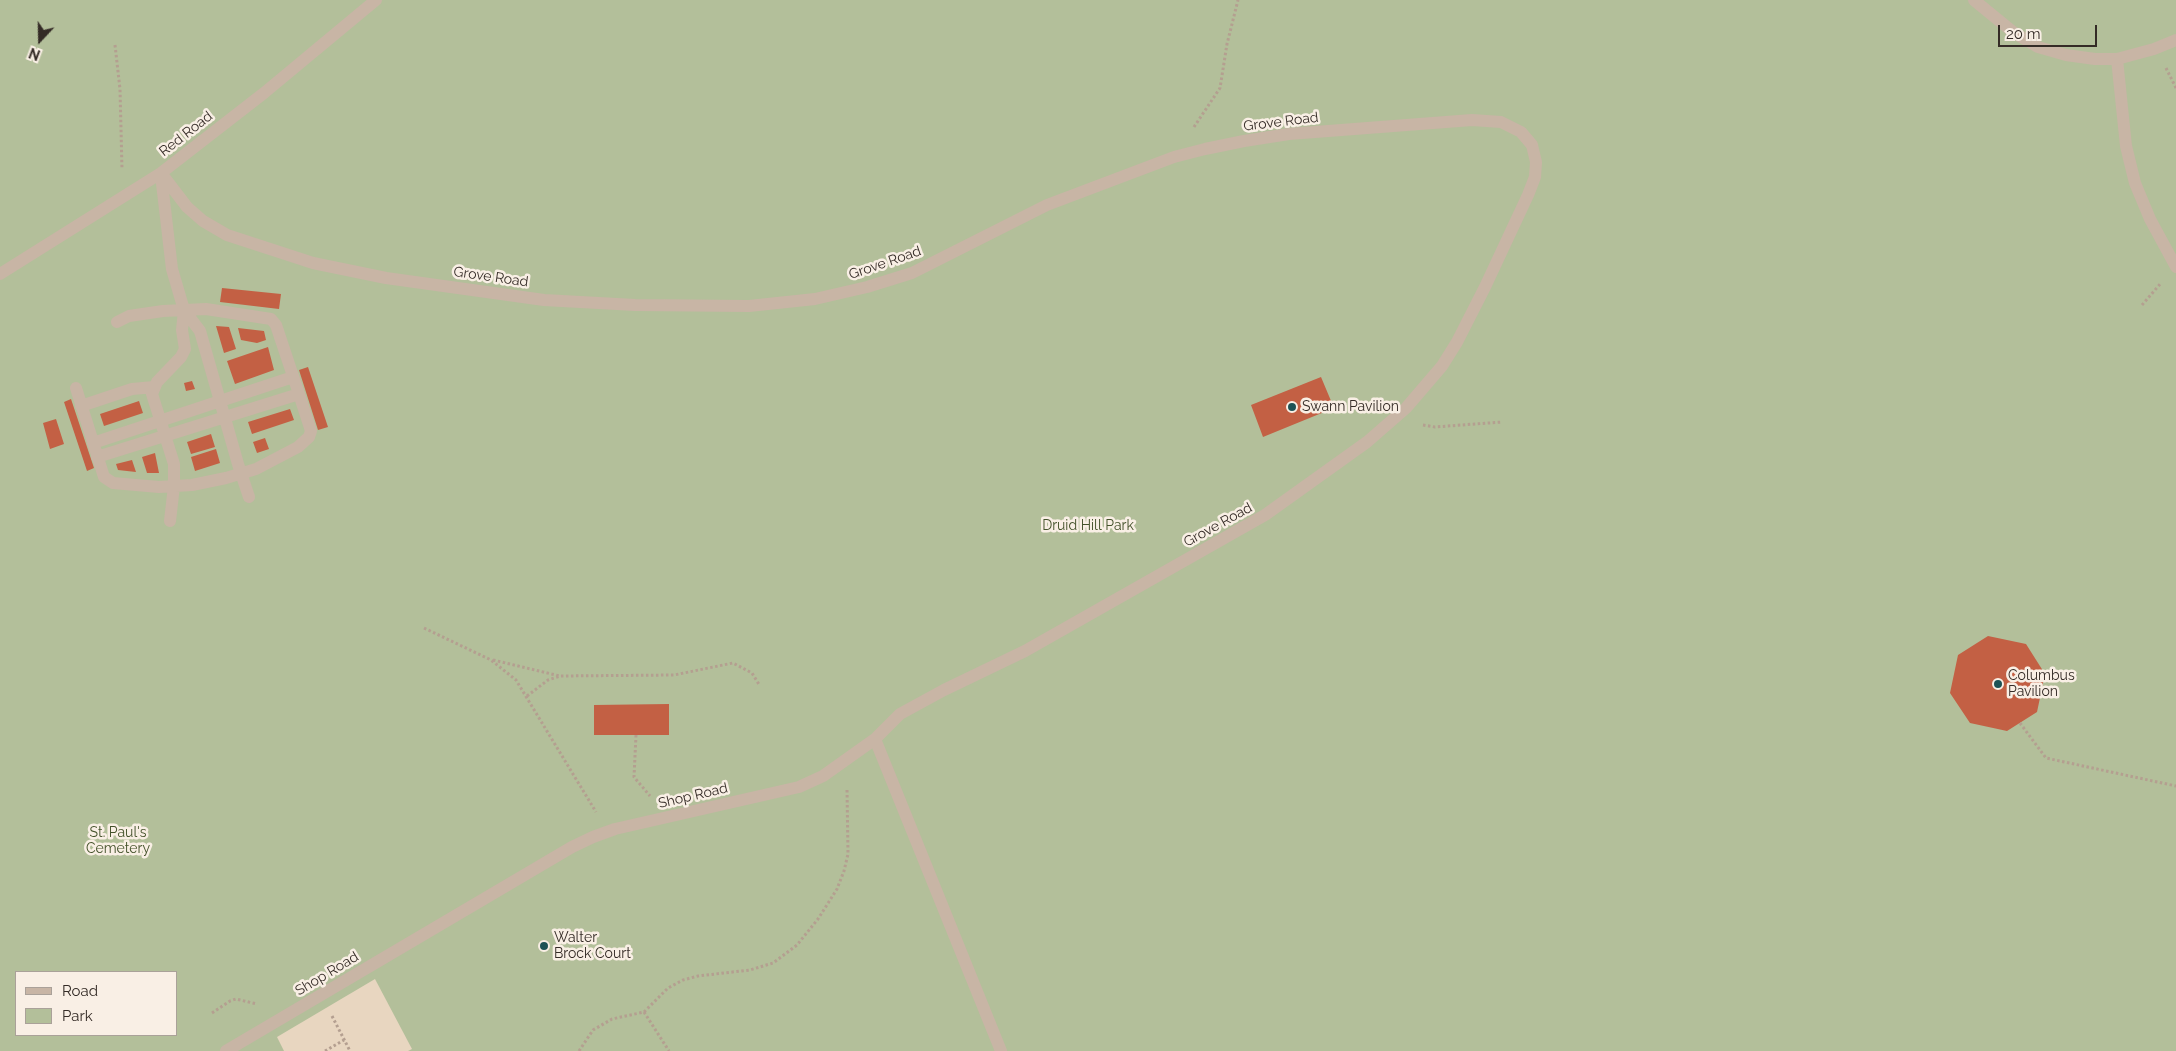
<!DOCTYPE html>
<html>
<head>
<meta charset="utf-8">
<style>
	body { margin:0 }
	#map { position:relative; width:2176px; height:1051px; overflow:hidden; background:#f1e5d9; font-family:Raleway,sans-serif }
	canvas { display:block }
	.legend { position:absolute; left:15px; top:971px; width:162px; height:65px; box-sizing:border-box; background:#f9efe5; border:1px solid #aaa199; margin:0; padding:6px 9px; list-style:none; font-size:15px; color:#342b26 }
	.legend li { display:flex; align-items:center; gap:10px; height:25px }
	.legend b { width:25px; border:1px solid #aaa199 }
	.north { position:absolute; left:15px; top:15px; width:50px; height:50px; -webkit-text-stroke:4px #f9efe5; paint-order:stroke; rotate:201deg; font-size:14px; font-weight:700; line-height:20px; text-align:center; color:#342b26 }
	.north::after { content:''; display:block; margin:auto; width:18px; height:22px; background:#342b26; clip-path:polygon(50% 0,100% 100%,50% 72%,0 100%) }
	.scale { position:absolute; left:1998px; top:25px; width:99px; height:22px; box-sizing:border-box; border:2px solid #342b26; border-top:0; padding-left:6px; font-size:15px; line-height:18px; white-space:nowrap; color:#342b26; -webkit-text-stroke:4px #f9efe5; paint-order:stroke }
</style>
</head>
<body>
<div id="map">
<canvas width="2176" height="1051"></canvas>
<ul class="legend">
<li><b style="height:6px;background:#c8b5a5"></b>Road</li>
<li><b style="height:14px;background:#b3bf9a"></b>Park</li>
</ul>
<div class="north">N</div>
<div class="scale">20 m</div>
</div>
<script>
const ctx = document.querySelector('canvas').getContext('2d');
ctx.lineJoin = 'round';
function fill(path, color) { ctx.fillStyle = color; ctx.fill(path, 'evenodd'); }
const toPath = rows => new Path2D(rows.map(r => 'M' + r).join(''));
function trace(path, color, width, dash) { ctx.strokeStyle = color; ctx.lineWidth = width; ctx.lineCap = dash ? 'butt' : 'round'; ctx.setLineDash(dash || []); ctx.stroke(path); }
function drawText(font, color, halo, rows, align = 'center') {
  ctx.font = font + ' Raleway,sans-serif'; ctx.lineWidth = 5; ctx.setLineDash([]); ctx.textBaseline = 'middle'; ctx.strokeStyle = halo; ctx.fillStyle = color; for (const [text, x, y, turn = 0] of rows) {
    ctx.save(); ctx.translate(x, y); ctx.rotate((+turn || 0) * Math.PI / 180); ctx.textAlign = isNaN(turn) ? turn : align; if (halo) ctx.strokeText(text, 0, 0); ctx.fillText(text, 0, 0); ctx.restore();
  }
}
fill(toPath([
	[0,0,2176,0,2176,1051,0,1051],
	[16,972,176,972,176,1035,16,1035]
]), '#b3bf9a');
fill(toPath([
	[375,979,412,1049,408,1051,284,1051,277,1037]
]), '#e8d6c0');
fill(toPath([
	[222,288,281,294,279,309,220,302],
	[216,326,229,327,236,349,224,353],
	[238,328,264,331,266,340,257,343,241,340],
	[268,347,274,370,235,384,227,361],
	[308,367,328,427,318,430,299,370],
	[1321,377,1334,408,1263,437,1251,405],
	[192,381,195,389,186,391,184,383],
	[71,399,94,468,87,471,64,402],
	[139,401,143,413,104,426,100,414],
	[290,409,294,420,252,434,248,422],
	[56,419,64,444,50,449,43,423],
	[211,434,215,447,191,454,187,442],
	[265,438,269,449,257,453,253,442],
	[216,449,220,463,195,471,191,457],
	[155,453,159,473,147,473,142,457],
	[132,460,136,472,118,470,116,464],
	[1988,636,2026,644,2045,674,2037,712,2007,731,1970,723,1950,693,1958,655],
	[669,704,669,735,594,735,594,705]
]), '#c36044');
trace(toPath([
	[115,45,120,89,122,169],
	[2166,68,2176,88],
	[1194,127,1220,88,1227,44,1238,0],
	[2142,305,2161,283],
	[1423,425,1435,427,1502,422],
	[424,628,491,660,516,680,596,812],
	[493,660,560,676],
	[527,696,548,680,560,676,674,675,733,663,752,673,760,686],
	[2020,723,2046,758,2176,786],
	[636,735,634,777,650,796],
	[644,1012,669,1051],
	[212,1013,230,1001,236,999,257,1004],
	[332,1016,350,1051],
	[325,1051,344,1040],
	[579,1051,593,1030,612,1019,644,1012,668,988,683,980,698,976,750,970,773,963,797,945,818,919,837,889,844,871,848,854,847,788]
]), '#b49f90', 3, [2.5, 2.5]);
trace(toPath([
	[2117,59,2126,146,2135,183,2150,219,2176,267],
	[161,173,187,207,203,221,227,235,313,263,386,278,544,300,635,305,749,306,815,299,867,287,912,273,1047,205,1174,157,1205,149,1244,141,1289,134,1472,120,1501,122,1521,132,1532,145,1536,162,1535,177,1528,195,1485,287,1457,342,1442,366,1406,408,1367,442,1265,515,1025,651,944,690,900,714,875,739],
	[161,175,172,269,184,310,200,331,238,464,249,497],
	[0,274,161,173,264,93,376,0],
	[76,388,104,477,113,483,159,487,192,485,226,478,256,469,298,447,309,437,311,431,299,394,276,325,271,319,206,309,163,311,129,316,117,322],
	[81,406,132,389,154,387],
	[93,443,293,377],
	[97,457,299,394],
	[170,521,174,486,174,464,152,394,157,382,181,357,185,349,182,330,184,310],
	[226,1051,572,847,593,837,615,829,799,787,823,776,875,739,1001,1051]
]), '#c8b5a5', 12);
trace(toPath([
	[1974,0,2013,32,2038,47,2066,55,2095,59,2117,59,2154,49,2176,40]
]), '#c8b5a5', 12);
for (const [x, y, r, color] of [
	[1292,407,5,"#1d5255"],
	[1998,684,5,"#1d5255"],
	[544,946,5,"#1d5255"]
]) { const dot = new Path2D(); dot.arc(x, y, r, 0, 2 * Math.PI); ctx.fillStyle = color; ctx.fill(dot); trace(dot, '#f9efe5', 2); }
drawText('14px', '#342b26', '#f9efe5', [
	["Grove Road",1281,122,-7],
	["Red Road",186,134,-38],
	["Grove Road",885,263,-19],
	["Grove Road",491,277,8],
	["Grove Road",1218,525,-29],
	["Shop Road",693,796,-13],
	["Shop Road",327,974,-31]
]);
drawText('14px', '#342b26', '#f9efe5', [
	["Swann Pavilion",1302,407],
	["Columbus",2008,676],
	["Pavilion",2008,692],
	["Walter",554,938],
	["Brock Court",554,954]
], 'left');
drawText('14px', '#44522b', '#f9efe5', [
	["Druid Hill Park",1088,526],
	["St. Paul's",118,833],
	["Cemetery",118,849]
]);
</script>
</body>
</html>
